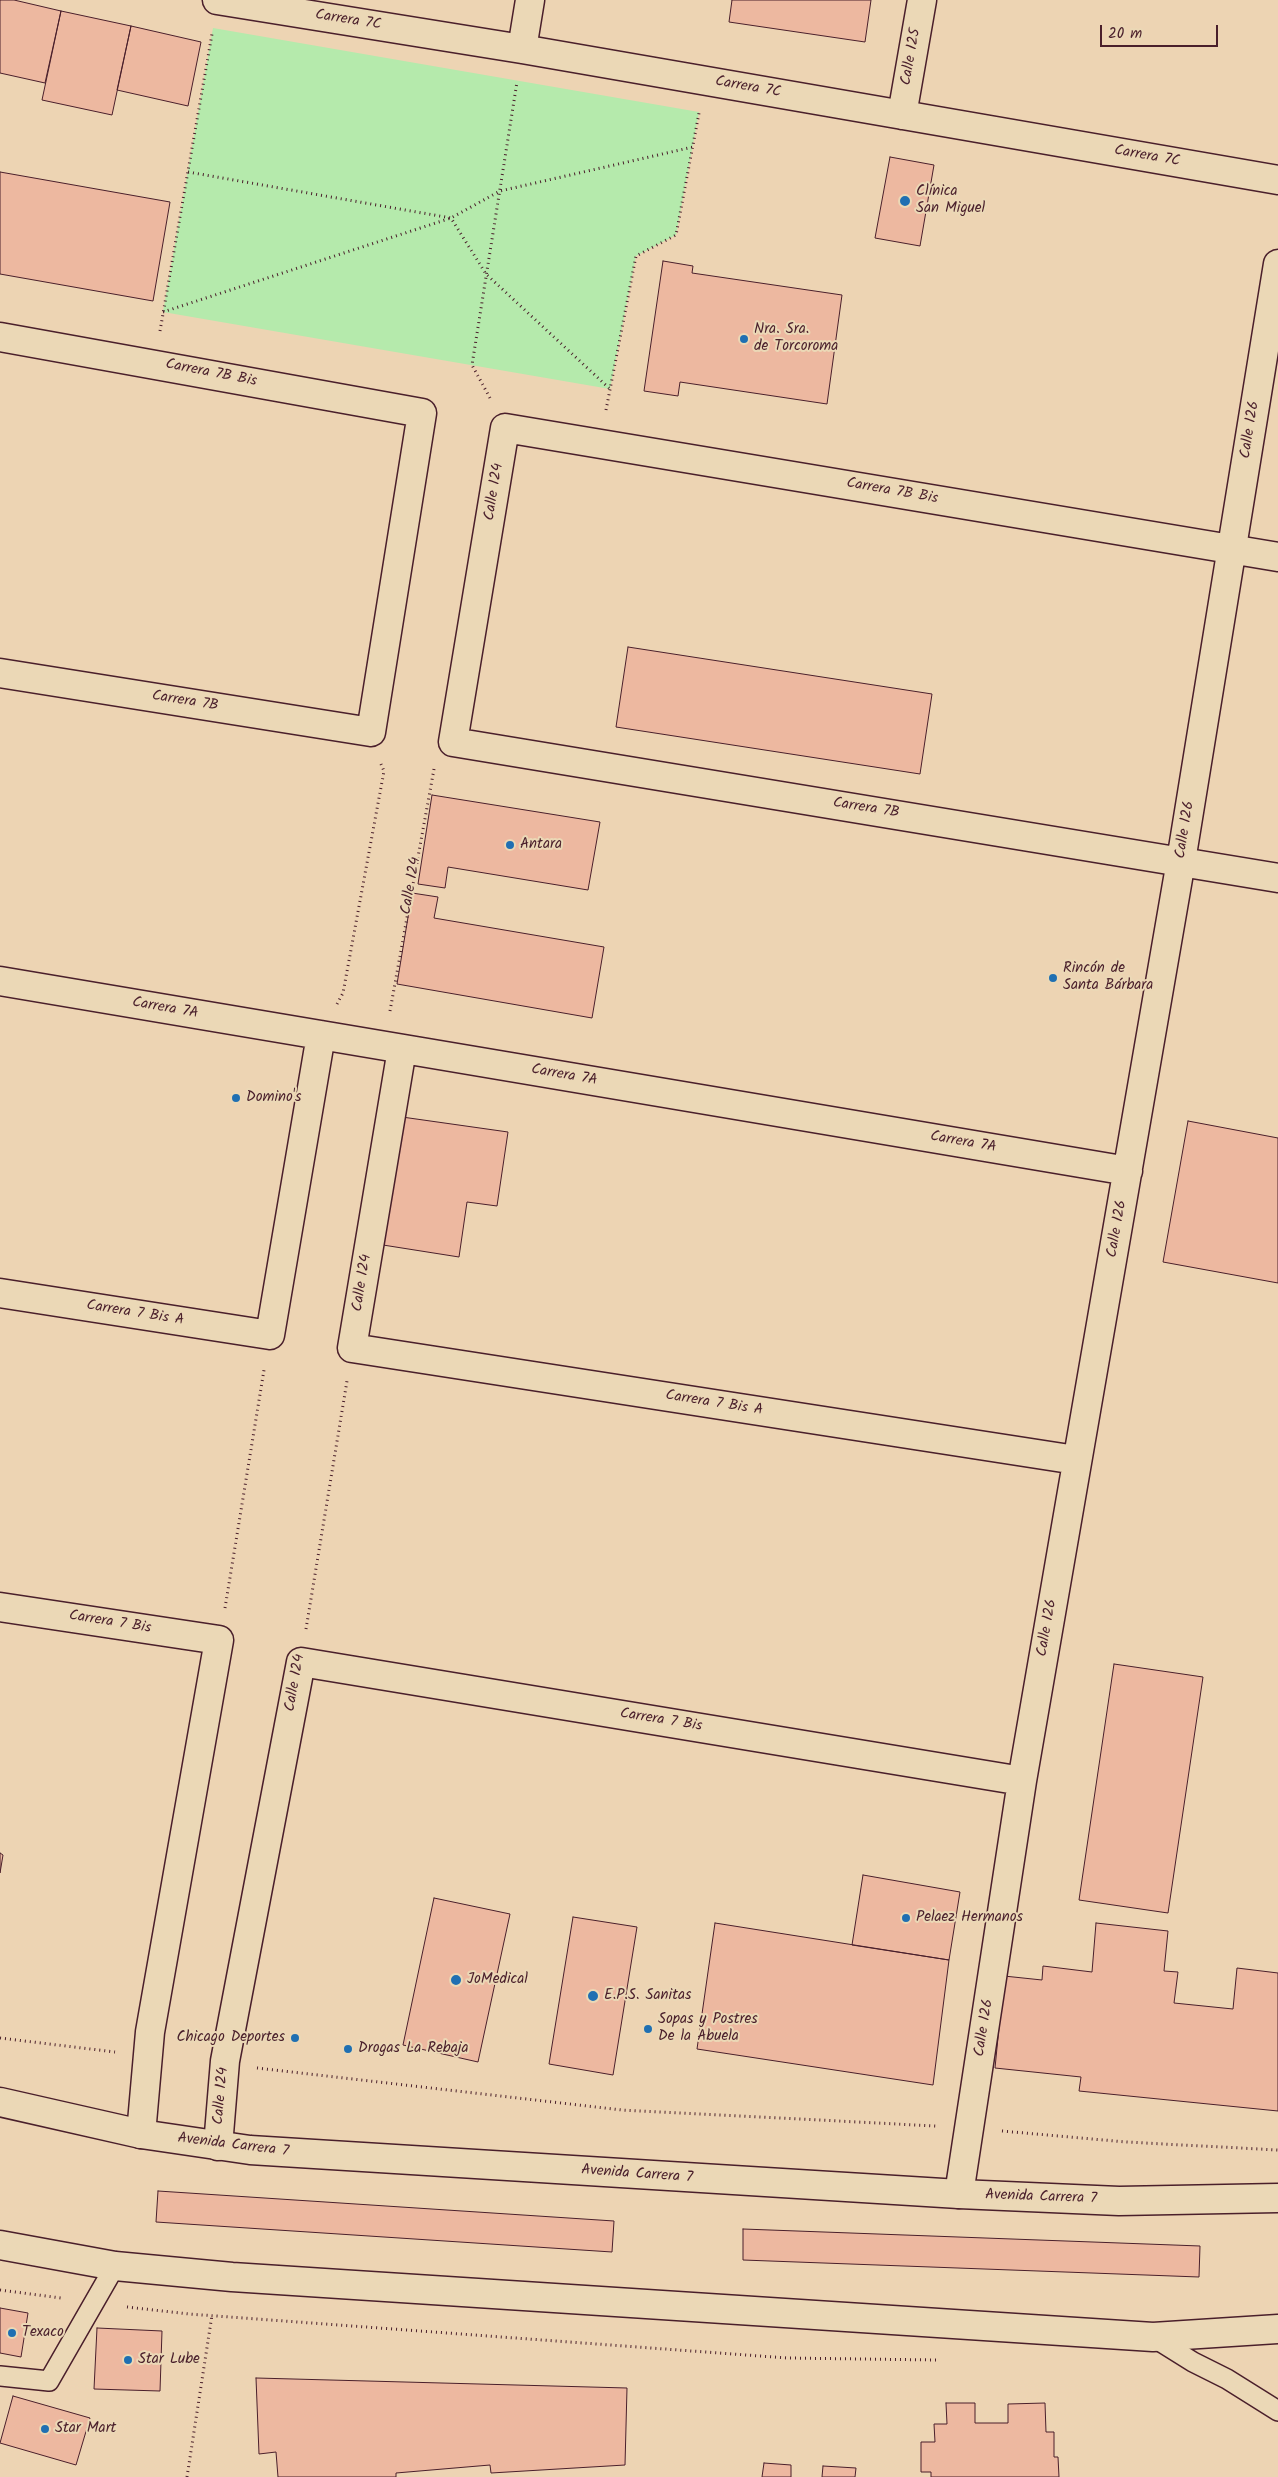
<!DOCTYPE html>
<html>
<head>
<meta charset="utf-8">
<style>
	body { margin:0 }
	#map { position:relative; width:1278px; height:2477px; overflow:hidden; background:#edd4b3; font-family:Kalam,sans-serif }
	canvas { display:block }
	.scale { position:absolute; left:1100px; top:25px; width:118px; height:22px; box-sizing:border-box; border:2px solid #4a1f2b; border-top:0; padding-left:6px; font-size:15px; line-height:18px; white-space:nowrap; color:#4a1f2b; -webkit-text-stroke:4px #ebd8b6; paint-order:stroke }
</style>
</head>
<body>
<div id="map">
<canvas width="1278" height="2477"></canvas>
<div class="scale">20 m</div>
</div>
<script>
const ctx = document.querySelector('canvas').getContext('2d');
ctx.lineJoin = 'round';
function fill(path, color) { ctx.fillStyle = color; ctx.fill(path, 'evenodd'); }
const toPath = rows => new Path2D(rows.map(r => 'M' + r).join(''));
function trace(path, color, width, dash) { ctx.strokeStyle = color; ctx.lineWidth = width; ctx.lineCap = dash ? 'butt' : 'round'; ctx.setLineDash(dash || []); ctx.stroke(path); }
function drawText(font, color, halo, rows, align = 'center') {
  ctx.font = font + ' Kalam,sans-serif'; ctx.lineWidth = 4; ctx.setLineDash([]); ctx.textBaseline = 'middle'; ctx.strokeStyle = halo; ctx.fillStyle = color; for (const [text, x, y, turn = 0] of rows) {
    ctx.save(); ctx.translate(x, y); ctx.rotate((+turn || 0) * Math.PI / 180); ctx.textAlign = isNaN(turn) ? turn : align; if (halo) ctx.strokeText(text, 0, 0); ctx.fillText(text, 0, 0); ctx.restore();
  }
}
fill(toPath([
	[213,28,699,112,676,235,636,256,610,389,163,312]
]), '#b5eaac');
const building = toPath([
	[0,0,14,0,61,11,45,83,0,73,0,0],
	[732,0,871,0,865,42,729,22,732,0],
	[61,11,131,26,112,115,42,100,61,11],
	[131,26,201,42,188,106,117,90,131,26],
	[890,157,934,165,920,246,875,238,890,157],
	[0,172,170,202,153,301,0,274,0,172],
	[663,261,693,266,692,273,842,295,827,404,680,382,678,396,644,391,663,261],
	[628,647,932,694,920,774,616,727,628,647],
	[432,795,600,822,588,890,448,867,445,888,418,884,432,795],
	[412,893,438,897,434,918,604,947,592,1018,397,984,412,893],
	[402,1117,508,1132,497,1206,467,1202,459,1257,383,1245,402,1117],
	[1188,1121,1278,1138,1278,1283,1163,1262,1188,1121],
	[1114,1664,1203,1677,1168,1913,1079,1900,1114,1664],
	[0,1853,3,1855,0,1873,0,1853],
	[863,1875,960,1892,949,1960,852,1945,863,1875],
	[434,1898,510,1914,478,2062,403,2045,434,1898],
	[573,1917,637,1927,613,2075,549,2064,573,1917],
	[715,1923,949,1960,933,2085,697,2049,715,1923],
	[1096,1923,1168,1931,1164,1971,1178,1972,1174,2003,1233,2009,1237,1968,1278,1973,1278,2111,1079,2091,1081,2077,995,2068,1004,1976,1042,1980,1043,1966,1092,1972,1096,1923],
	[158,2191,614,2221,612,2252,156,2222,158,2191],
	[743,2229,1200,2246,1199,2277,743,2260,743,2229],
	[0,2308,28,2313,21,2357,0,2353,0,2308],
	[97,2328,162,2331,160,2391,94,2389,97,2328],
	[256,2378,627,2388,625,2465,491,2473,490,2465,396,2473,396,2477,278,2477,276,2452,259,2454,256,2378],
	[13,2396,90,2418,76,2465,0,2443,13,2396],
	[946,2403,975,2403,975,2423,1008,2423,1008,2404,1045,2403,1046,2432,1054,2432,1054,2457,1058,2457,1059,2477,931,2477,931,2472,921,2472,921,2442,935,2442,934,2424,947,2424,946,2403],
	[764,2463,791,2465,791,2477,762,2477,764,2463],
	[823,2466,856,2468,855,2477,822,2477,823,2466]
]);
fill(building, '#edb8a0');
trace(building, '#4a1f2b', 1);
const lane = toPath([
	[1153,2337,1193,2362,1227,2379,1278,2411],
	[0,2376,49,2381,115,2266]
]);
const street = toPath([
	[217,0,522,49,1278,180],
	[522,49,530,0],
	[902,115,922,0],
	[0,337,422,413,371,732,0,673],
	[1278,557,505,428,453,742,1278,878],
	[0,981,1128,1171],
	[402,1049,352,1348,1076,1460],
	[0,1293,270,1335,321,1035],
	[0,1607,219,1640,150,2032,141,2134],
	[218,2146,225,2061,301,1662,1022,1781],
	[959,2194,1022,1781,1181,861,1278,264]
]);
const primary = toPath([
	[0,2102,141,2134,250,2150,959,2194,1119,2201,1278,2198],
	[0,2245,115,2266,232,2277,1153,2337,1278,2329]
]);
trace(lane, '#4a1f2b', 22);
trace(street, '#4a1f2b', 31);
trace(primary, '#4a1f2b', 31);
trace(toPath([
	[188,172,451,218,486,274,610,389],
	[163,312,451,218,500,191,693,147],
	[160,331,212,34],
	[490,398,472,365,517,82],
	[606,410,636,256,676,235,699,113],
	[337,1004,343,993,384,771,381,764],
	[390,1011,434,769],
	[225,1608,264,1370],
	[306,1629,347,1381],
	[0,2038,115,2052],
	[257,2068,622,2110,936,2126],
	[1002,2131,1126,2142,1278,2150],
	[0,2290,61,2298],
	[127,2307,189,2314,787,2358,936,2360],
	[187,2477,212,2315]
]), '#4a1f2b', 3, [1, 4]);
trace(lane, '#ebd8b6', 19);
trace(street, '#ebd8b6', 28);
trace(primary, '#ebd8b6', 28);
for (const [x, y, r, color] of [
	[905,201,6,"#1f6fb2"],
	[744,339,5,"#1f6fb2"],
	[510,845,5,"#1f6fb2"],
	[1053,978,5,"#1f6fb2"],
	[236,1098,5,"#1f6fb2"],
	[906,1918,5,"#1f6fb2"],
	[456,1980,6,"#1f6fb2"],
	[593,1996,6,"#1f6fb2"],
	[648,2029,5,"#1f6fb2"],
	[295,2038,5,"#1f6fb2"],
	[348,2049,5,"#1f6fb2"],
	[12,2333,5,"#1f6fb2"],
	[128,2360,5,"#1f6fb2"],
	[45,2429,5,"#1f6fb2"]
]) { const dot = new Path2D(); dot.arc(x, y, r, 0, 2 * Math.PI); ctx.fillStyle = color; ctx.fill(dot); trace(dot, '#ebd8b6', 2); }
drawText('15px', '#4a1f2b', '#ebd8b6', [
	["Carrera 7C",348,21,9],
	["Calle 125",912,57,-80],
	["Carrera 7C",748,88,10],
	["Carrera 7C",1147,157,10],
	["Carrera 7B Bis",211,374,11],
	["Calle 126",1251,430,-81],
	["Calle 124",495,492,-81],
	["Carrera 7B Bis",892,492,10],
	["Carrera 7B",185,702,9],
	["Carrera 7B",866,809,9],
	["Calle 126",1186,830,-81],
	["Calle 124",412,886,-80],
	["Carrera 7A",165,1009,10],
	["Carrera 7A",564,1076,10],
	["Carrera 7A",963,1143,10],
	["Calle 126",1118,1229,-80],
	["Calle 124",363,1283,-81],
	["Carrera 7 Bis A",135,1314,9],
	["Carrera 7 Bis A",714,1404,9],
	["Carrera 7 Bis",110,1623,9],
	["Calle 126",1048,1628,-80],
	["Calle 124",296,1683,-80],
	["Carrera 7 Bis",661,1721,9],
	["Calle 126",985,2028,-81],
	["Calle 124",222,2096,-85],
	["Avenida Carrera 7",233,2146,7],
	["Avenida Carrera 7",637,2175,4],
	["Avenida Carrera 7",1041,2198,2]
]);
drawText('15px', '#4a1f2b', '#ebd8b6', [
	["Clínica",916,192],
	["San Miguel",916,209],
	["Nra. Sra.",754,330],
	["de Torcoroma",754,347],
	["Antara",520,845],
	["Rincón de",1063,969],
	["Santa Bárbara",1063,986],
	["Domino's",246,1098],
	["Pelaez Hermanos",916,1918],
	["JoMedical",467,1980],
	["E.P.S. Sanitas",604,1996],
	["Sopas y Postres",658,2020],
	["De la Abuela",658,2037],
	["Chicago Deportes",285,2038,"right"],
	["Drogas La Rebaja",358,2049],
	["Texaco",22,2333],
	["Star Lube",138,2360],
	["Star Mart",55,2429]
], 'left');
</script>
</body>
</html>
